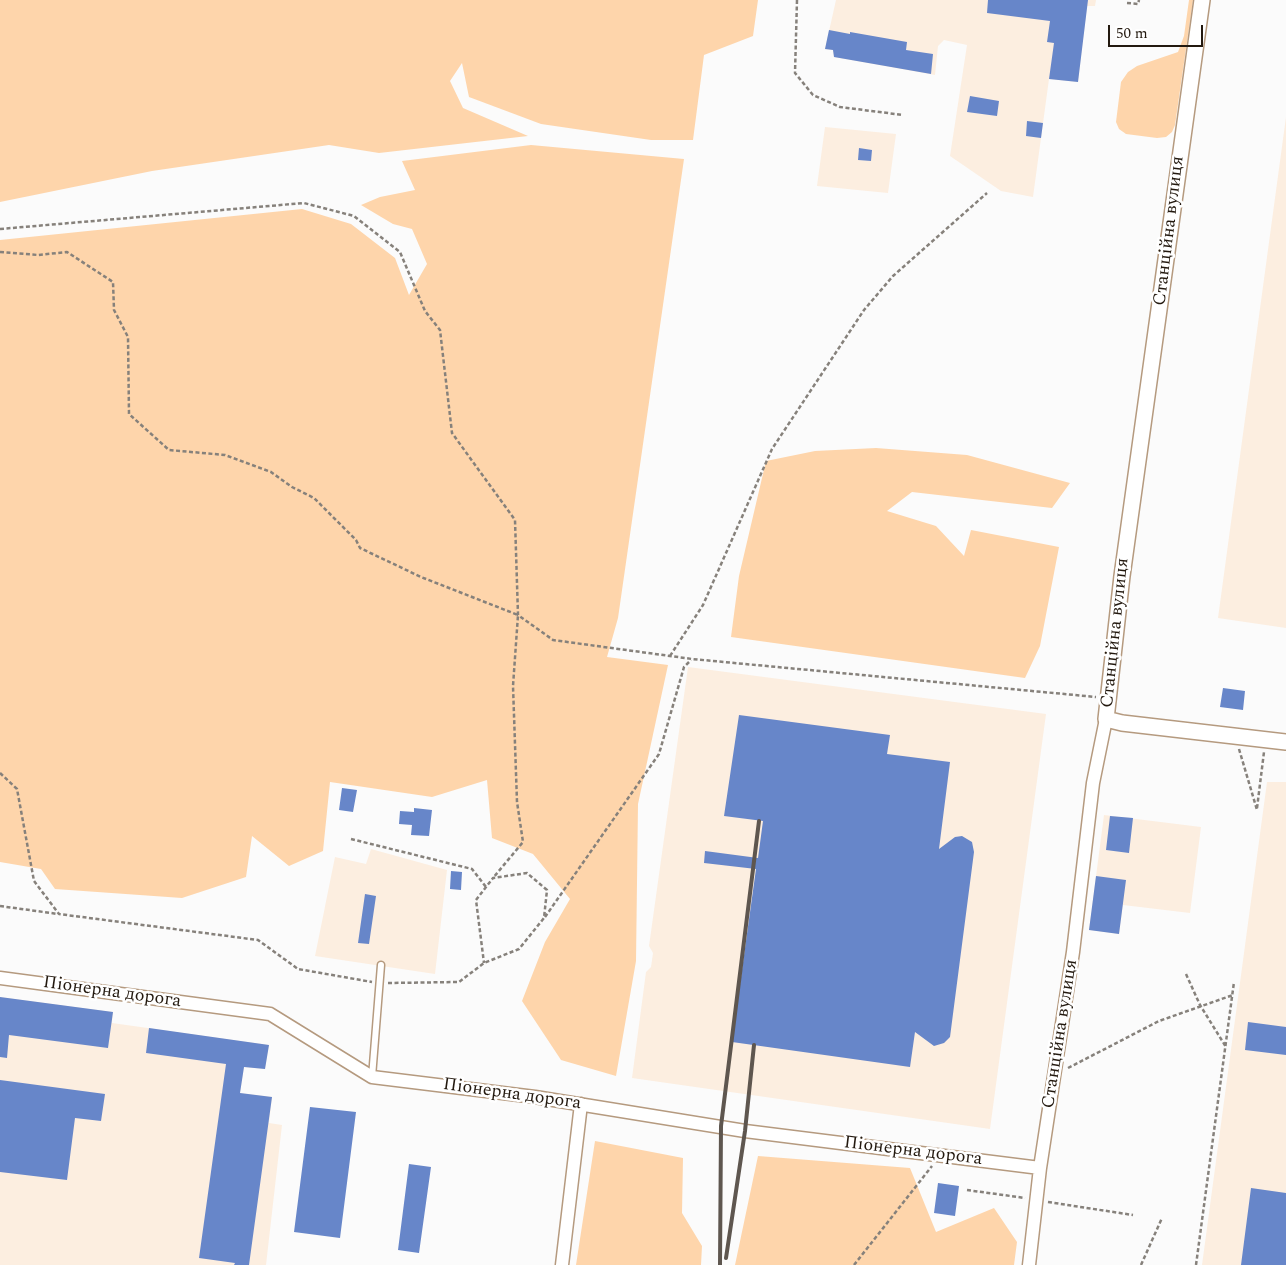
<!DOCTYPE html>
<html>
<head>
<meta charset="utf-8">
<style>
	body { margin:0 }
	#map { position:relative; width:1286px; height:1265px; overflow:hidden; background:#fbfbfb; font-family:Spectral,serif }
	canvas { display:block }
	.scale { position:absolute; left:1108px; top:25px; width:95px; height:22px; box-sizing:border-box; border:2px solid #23190f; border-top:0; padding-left:6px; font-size:15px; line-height:18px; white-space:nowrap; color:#23190f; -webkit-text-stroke:4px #fff; paint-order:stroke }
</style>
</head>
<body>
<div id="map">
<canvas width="1286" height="1265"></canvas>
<div class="scale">50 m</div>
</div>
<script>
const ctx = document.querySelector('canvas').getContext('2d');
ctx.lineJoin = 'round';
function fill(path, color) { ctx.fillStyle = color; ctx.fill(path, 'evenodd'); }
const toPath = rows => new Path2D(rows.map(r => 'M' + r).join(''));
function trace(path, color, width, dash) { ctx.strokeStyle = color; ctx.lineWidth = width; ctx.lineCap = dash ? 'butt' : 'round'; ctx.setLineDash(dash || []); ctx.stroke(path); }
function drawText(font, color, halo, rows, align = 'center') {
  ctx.font = font + ' Spectral,serif'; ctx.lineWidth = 5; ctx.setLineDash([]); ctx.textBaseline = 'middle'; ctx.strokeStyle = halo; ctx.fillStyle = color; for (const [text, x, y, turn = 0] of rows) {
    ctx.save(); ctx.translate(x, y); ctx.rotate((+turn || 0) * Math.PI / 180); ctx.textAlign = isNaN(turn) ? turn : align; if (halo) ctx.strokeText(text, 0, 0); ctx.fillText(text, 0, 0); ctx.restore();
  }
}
fill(toPath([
	[836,0,1096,0,1095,6,1087,6,1078,82,1049,79,1033,197,1001,191,950,156,967,45,944,40,938,46,935,75,834,57,833,50,825,49],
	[1286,117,1286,628,1218,618],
	[825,127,896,134,888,193,817,186],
	[688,667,1046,714,990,1129,632,1078,646,972,651,967,653,953,649,946],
	[1267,782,1286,782,1286,1265,1202,1265],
	[1104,815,1201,827,1190,913,1123,905,1119,934,1089,930],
	[371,849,447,870,435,974,315,956,335,857,366,864],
	[0,997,113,1012,112,1023,269,1045,265,1069,244,1067,240,1093,272,1097,269,1123,282,1125,266,1265,0,1265]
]), '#fceee0');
fill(toPath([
	[0,0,758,0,753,36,704,55,693,140,651,140,541,124,469,97,462,63,450,81,463,108,528,136,379,153,329,145,152,171,0,202],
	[1189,0,1193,0,1175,125,1172,132,1166,137,1157,138,1126,134,1119,129,1116,122,1121,82,1128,72,1137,66,1178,52,1184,36],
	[531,145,684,159,618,618,607,657,668,665,638,804,636,961,616,1076,561,1060,522,1001,545,942,570,899,533,854,492,838,487,780,432,797,330,782,323,851,289,866,252,836,246,877,182,898,55,889,41,869,0,862,0,240,302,209,351,224,395,258,409,295,427,264,412,229,393,224,361,205,380,197,415,190,402,161],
	[876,448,967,455,1070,483,1052,508,912,492,887,511,936,526,964,556,971,530,1059,547,1040,646,1025,678,731,637,739,576,766,461,815,451],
	[595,1141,683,1158,682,1213,702,1246,701,1265,576,1265],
	[758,1156,910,1168,936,1232,994,1208,1017,1242,1014,1265,735,1265]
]), '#fed5ab');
fill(toPath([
	[988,0,1088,0,1078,82,1049,79,1054,43,1047,42,1050,21,987,13],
	[829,30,850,34,850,32,907,42,906,50,933,54,931,74,834,57,833,50,825,49],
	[970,96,999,101,997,116,967,112],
	[1027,121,1043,123,1041,138,1026,136],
	[859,148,872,150,871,161,858,160],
	[1223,688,1245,691,1243,710,1220,707],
	[739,715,890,735,887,754,950,762,939,849,955,837,962,836,972,842,974,852,950,1037,944,1043,934,1046,915,1032,910,1067,732,1042,756,869,704,863,705,851,758,858,763,821,724,816],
	[342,788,357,790,353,812,339,810],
	[414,808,432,810,429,836,411,835,412,825,399,824,400,811,414,812],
	[1110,816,1133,818,1129,853,1106,850],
	[451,871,462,872,461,890,450,889],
	[1096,876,1126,880,1119,934,1089,930],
	[365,894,376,896,369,944,358,943],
	[0,997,113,1012,108,1048,9,1035,7,1058,0,1057],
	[1248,1022,1286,1027,1286,1055,1245,1050],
	[149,1028,269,1045,265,1069,244,1067,240,1093,272,1097,249,1265,234,1265,235,1263,199,1258,226,1064,146,1053],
	[0,1080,105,1094,101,1121,75,1118,67,1180,0,1172],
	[310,1107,356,1112,340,1238,294,1232],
	[409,1164,431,1167,419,1253,398,1250],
	[938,1183,959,1186,955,1216,934,1213],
	[1251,1188,1286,1193,1286,1265,1241,1265]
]), '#6786c9');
const service = toPath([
	[372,1077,381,965]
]);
const minor = toPath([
	[0,978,270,1014,372,1077,535,1097,745,1131,1040,1168],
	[562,1265,581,1104],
	[1029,1265,1040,1168,1073,952,1093,783,1106,719]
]);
const tertiary = toPath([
	[1202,0,1122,576,1106,719,1122,723,1286,742]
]);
trace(service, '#b59a7f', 9);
trace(minor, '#b59a7f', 15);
trace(tertiary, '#b59a7f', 18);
trace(toPath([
	[797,0,795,73,813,95,840,107,903,115],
	[1127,3,1138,4,1139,0],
	[0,229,304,203,354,216,400,252,425,311,440,330,452,433,515,520,518,615,553,640,692,659,1096,697],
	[0,252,38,255,67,252,113,282,114,310,128,337,129,414,169,450,225,455,271,472,292,487,314,498,356,540,360,548,421,577,518,615,513,686,517,802,523,842,493,878],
	[670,656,703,605,772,449,864,310,893,276,987,193],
	[1239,749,1257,810],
	[0,773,17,789,34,881,59,914,258,940,298,969,372,982],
	[1257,808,1264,752],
	[351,839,472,869,486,887],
	[0,906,58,914],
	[545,917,659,754,684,667,691,660],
	[1186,974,1200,1005,1226,1047],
	[388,983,459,982,484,963,519,949,544,918,547,890,527,873,493,878,476,900,484,963],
	[1068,1068,1159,1021,1233,995],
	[967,1190,1025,1198],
	[1048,1202,1133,1215],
	[854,1265,932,1166],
	[1141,1265,1162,1218],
	[1196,1265,1234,982]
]), '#86817b', 2.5, [4, 2.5]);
trace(service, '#fff', 6);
trace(minor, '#fff', 12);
trace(tertiary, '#fff', 15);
trace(toPath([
	[726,1258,745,1131,754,1045],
	[720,1265,721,1126,759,821]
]), '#5e564f', 4);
drawText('18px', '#23190f', '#fff', [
	["Станційна вулиця",1170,231,-83],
	["Станційна вулиця",1116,633,-84],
	["Піонерна дорога",112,993,8],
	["Станційна вулиця",1061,1034,-81],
	["Піонерна дорога",512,1095,8],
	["Піонерна дорога",913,1152,7]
]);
</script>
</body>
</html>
